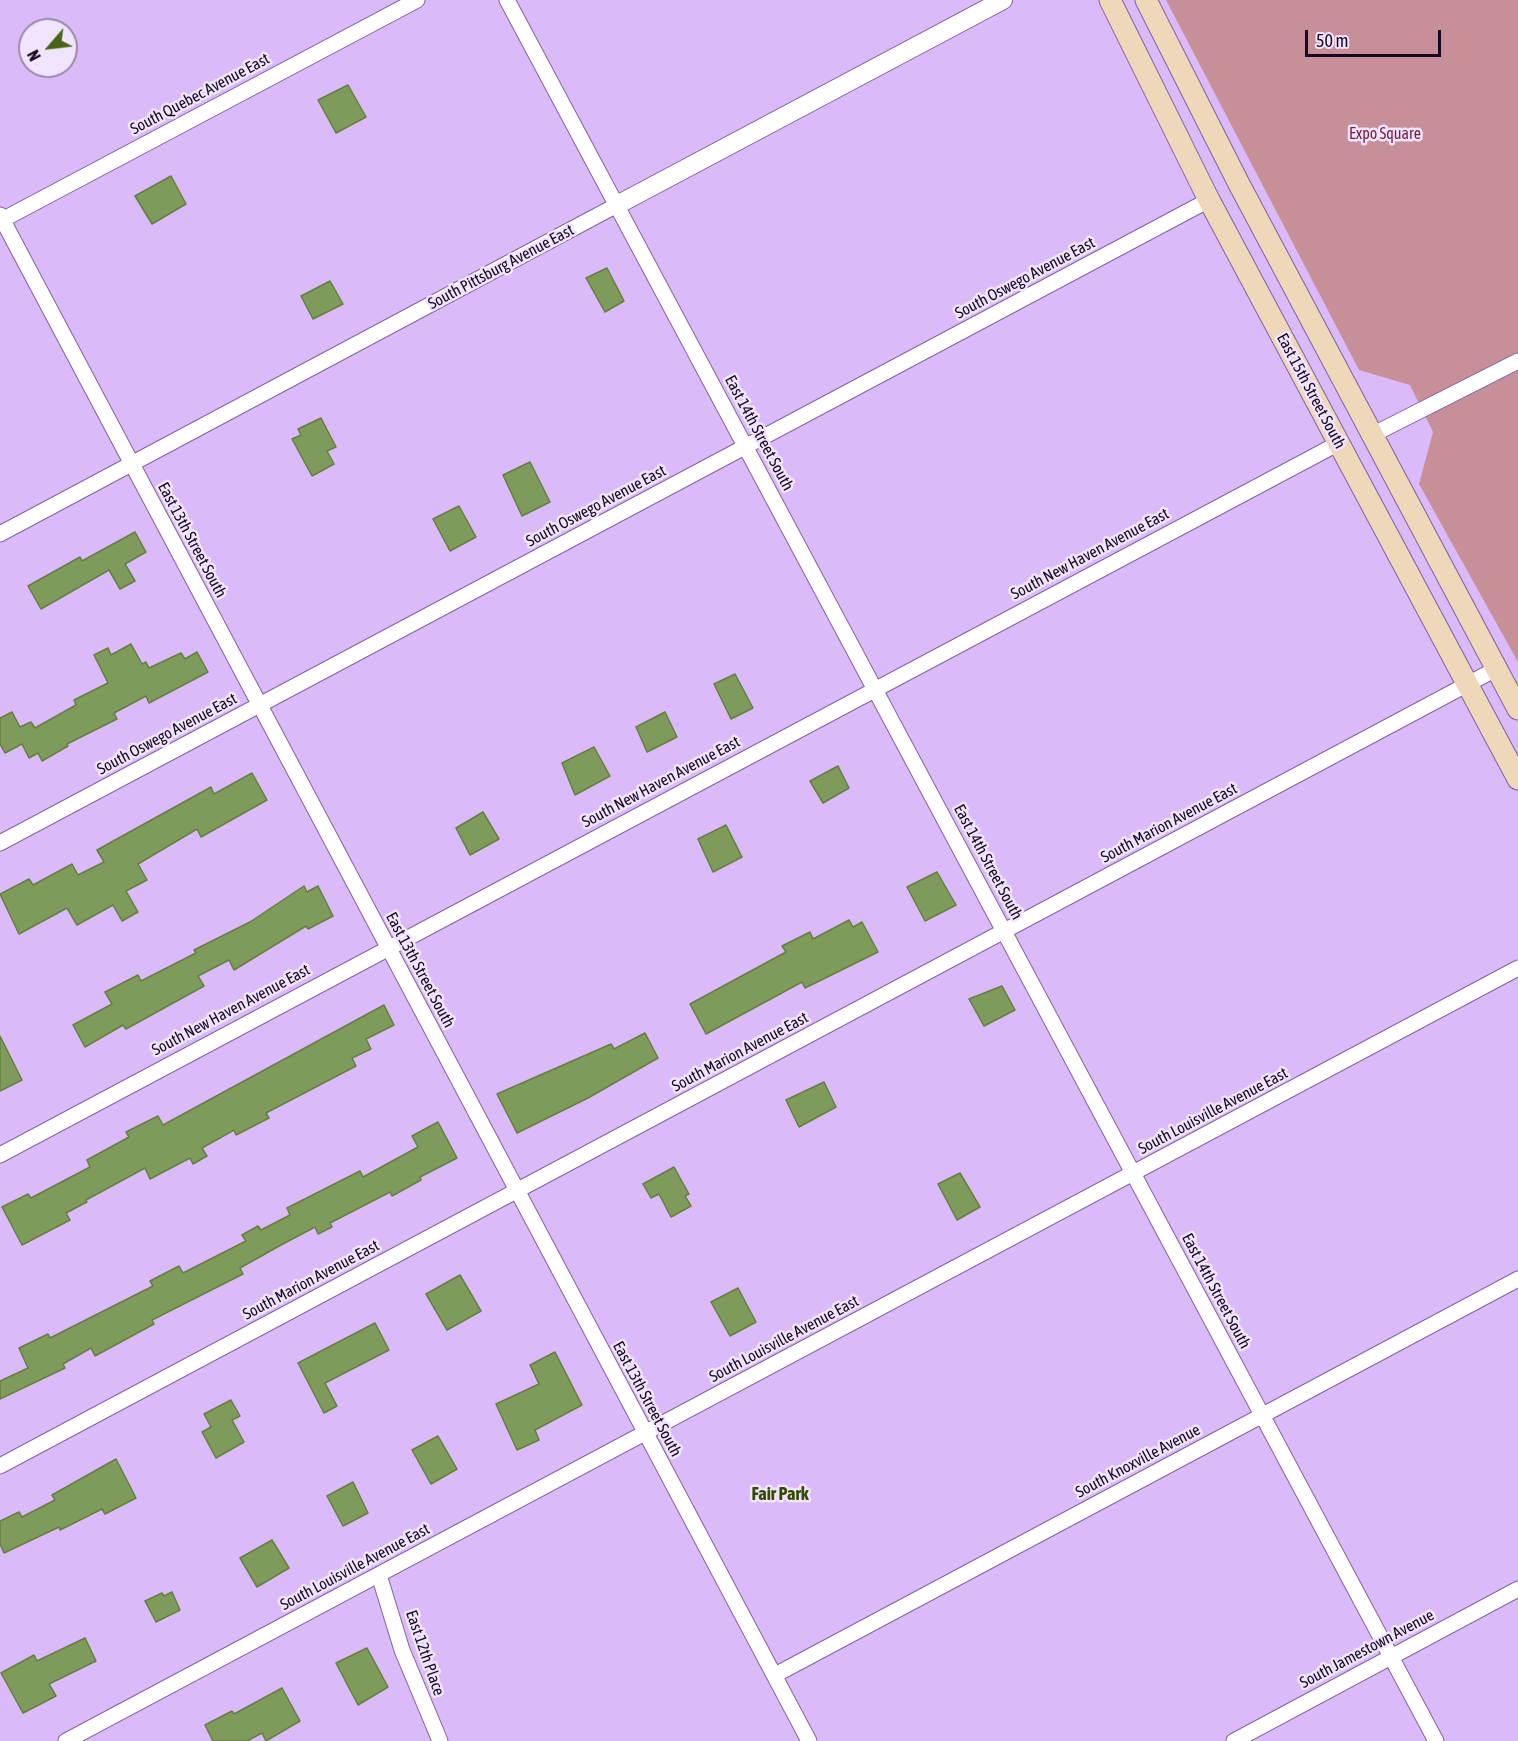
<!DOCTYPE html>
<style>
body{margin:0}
#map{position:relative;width:1518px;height:1741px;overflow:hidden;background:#dbbafa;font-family:"Asap Condensed",sans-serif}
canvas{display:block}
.north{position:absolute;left:18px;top:18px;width:60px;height:60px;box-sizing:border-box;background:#f1e4ff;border:2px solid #998ca5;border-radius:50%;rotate:242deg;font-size:16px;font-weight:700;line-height:24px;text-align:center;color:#16091f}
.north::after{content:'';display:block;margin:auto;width:21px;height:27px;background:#486517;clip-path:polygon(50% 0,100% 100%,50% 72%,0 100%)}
.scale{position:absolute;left:1305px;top:30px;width:136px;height:27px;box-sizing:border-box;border:3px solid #16091f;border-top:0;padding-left:8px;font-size:18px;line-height:21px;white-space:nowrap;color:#16091f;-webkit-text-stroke:4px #f1e4ff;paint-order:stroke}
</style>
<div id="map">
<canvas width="1518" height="1741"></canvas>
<div class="north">N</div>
<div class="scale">50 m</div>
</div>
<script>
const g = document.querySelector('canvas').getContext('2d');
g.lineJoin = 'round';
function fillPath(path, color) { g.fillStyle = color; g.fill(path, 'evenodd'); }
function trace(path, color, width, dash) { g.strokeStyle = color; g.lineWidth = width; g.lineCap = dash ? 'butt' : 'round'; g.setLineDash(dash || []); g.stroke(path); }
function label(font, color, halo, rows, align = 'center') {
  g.font = font + ' "Asap Condensed",sans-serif'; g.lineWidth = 5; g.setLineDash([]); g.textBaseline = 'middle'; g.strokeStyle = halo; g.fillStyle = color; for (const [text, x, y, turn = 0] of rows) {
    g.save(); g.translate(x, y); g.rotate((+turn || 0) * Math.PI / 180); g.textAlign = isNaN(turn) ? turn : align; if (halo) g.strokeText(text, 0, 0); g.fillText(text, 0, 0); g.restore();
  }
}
fillPath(new Path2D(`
 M1166 0H1518V662L1419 484 1433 432 1410 385 1359 370Z`), '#c79099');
const building = new Path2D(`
 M348 85 366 117 336 133 318 100Z
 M171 176 186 204 152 224 135 196Z
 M607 268 624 301 605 312 586 278Z
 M330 281 343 304 313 319 301 296Z
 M321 418 336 447 327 451 334 464 312 476 292 439 301 435 298 429Z
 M530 462 550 502 522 516 503 475Z
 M459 506 476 537 450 551 433 519Z
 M135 532 146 552 125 564 135 581 120 589 109 570 41 609 28 586 80 557 82 561Z
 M131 644 142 664 146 662 149 668 181 653 185 659 197 652 208 672 149 703 146 696 114 713 117 719 67 744 68 746 42 761 38 753 29 758 22 744 5 753 0 744V718L12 712 20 727 31 722 35 728 76 705 74 700 108 683 94 655 108 648 111 655Z
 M735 674 753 708 731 719 714 684Z
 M665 712 677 737 647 752 636 727Z
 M594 747 610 776 575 795 562 763Z
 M838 766 849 788 823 803 810 781Z
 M252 773 267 800 201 837 197 829 138 864 147 880 126 891 138 912 122 921 113 905 77 925 67 908 19 934 0 894 29 879 33 885 72 864 78 875 104 862 97 850 211 787 214 794Z
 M483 812 499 839 470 855 456 828Z
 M726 825 742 857 713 872 698 839Z
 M937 872 956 905 925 921 907 887Z
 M304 886 307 892 318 886 333 916 308 929 306 926 234 970 229 960 198 976 204 986 126 1029 123 1025 85 1047 73 1025 112 1004 105 992 138 975 141 981 196 953 194 950 250 922Z
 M849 920 853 927 862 922 878 952 805 988 802 982 706 1034 690 1004 786 952 782 946 810 932 813 939Z
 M1002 986 1015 1010 984 1026 969 999Z
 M384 1005 394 1025 366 1039 371 1049 352 1058 356 1066 266 1113 269 1118 236 1135 234 1130 202 1148 207 1156 193 1164 190 1158 150 1179 145 1168 86 1200 87 1202 66 1213 70 1220 22 1245 2 1207 28 1194 31 1198 90 1167 87 1160 129 1137 126 1132 158 1116 163 1125Z
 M645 1033 658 1058 588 1098 517 1133 497 1094 611 1044 614 1049Z
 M0 1036 22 1080 0 1091Z
 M824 1082 836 1107 799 1127 786 1100Z
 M438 1122 457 1158 420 1177 421 1180 392 1196 390 1192 330 1223 332 1227 318 1234 315 1227 281 1245 240 1268 243 1274 152 1320 154 1324 95 1356 91 1348 63 1364 65 1368 0 1399V1381L28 1368 19 1348 48 1334 50 1338 153 1286 150 1281 179 1266 183 1273 246 1241 242 1235 258 1226 261 1230 290 1215 287 1208 360 1171 363 1177 418 1147 412 1136Z
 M674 1167 689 1194 685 1196 691 1206 671 1217 659 1194 651 1198 643 1184Z
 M960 1173 980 1207 957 1220 938 1184Z
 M460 1275 481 1311 447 1330 426 1294Z
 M738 1288 756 1322 730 1336 711 1302Z
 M375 1323 389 1350 325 1383 337 1406 324 1413 298 1363Z
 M555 1352 582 1405 535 1430 539 1440 517 1450 496 1404 539 1384 530 1365Z
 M231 1400 240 1416 232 1420 244 1442 216 1458 202 1432 211 1427 204 1414Z
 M438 1436 457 1469 431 1484 412 1450Z
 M116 1459 136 1498 105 1514 102 1509 60 1530 59 1527 4 1553 0 1544V1521L19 1512 22 1517 55 1500 52 1495Z
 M353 1482 368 1513 343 1526 327 1496Z
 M272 1540 289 1568 257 1587 240 1558Z
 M172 1592 180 1610 156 1622 145 1601 162 1593 164 1596Z
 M85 1638 96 1661 49 1684 56 1696 23 1713 1 1673 34 1655 37 1661Z
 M367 1648 388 1687 358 1705 336 1663Z
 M282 1688 300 1721 266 1741 262 1733 247 1741H213L205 1725 232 1711 234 1714Z`);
fillPath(building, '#7f9b5b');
trace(building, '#647f3f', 1.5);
const minor = new Path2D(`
 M507 0 1436 1741
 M0 215 809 1741
 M0 221 417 0
 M1372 435 1518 361
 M0 534 617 205
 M0 843 1209 200
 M0 1155 1339 443
 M0 1466 1496 669
 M379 1575 402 1650 440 1741
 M775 1675 1518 1279
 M66 1741 1518 968
 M1234 1741 1518 1589`);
const tertiary = new Path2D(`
 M617 205 1003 0`);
const secondary = new Path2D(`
 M1110 0 1209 200 1518 779
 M1146 0 1239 184 1518 709`);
trace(minor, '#82639d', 17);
trace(tertiary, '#82639d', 20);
trace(secondary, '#82639d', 23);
trace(minor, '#fff', 15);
trace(tertiary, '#fff', 18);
trace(secondary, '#eed8b9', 21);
label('16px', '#16091f', '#f1e4ff', [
 ["South Quebec Avenue East",200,94,-28],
 ["South Pittsburg Avenue East",501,267,-28],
 ["South Oswego Avenue East",1025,278,-28],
 ["East 15th Street South",1311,391,62],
 ["East 14th Street South",759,433,62],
 ["South Oswego Avenue East",596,506,-28],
 ["East 13th Street South",192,540,62],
 ["South New Haven Avenue East",1090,554,-28],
 ["South Oswego Avenue East",167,734,-28],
 ["South New Haven Avenue East",661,782,-28],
 ["South Marion Avenue East",1169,823,-28],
 ["East 14th Street South",988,862,62],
 ["East 13th Street South",420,970,62],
 ["South New Haven Avenue East",231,1010,-28],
 ["South Marion Avenue East",740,1052,-28],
 ["South Louisville Avenue East",1213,1111,-28],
 ["South Marion Avenue East",311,1280,-28],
 ["East 14th Street South",1216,1291,62],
 ["South Louisville Avenue East",784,1339,-28],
 ["East 13th Street South",647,1399,62],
 ["South Knoxville Avenue",1138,1461,-28],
 ["South Louisville Avenue East",355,1567,-28],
 ["South Jamestown Avenue",1367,1649,-28],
 ["East 12th Place",425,1653,71]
]);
label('16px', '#761c37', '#f1e4ff', [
 ["Expo Square",1385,134]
]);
label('bold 18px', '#324b00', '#f1e4ff', [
 ["Fair Park",780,1494]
]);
</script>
